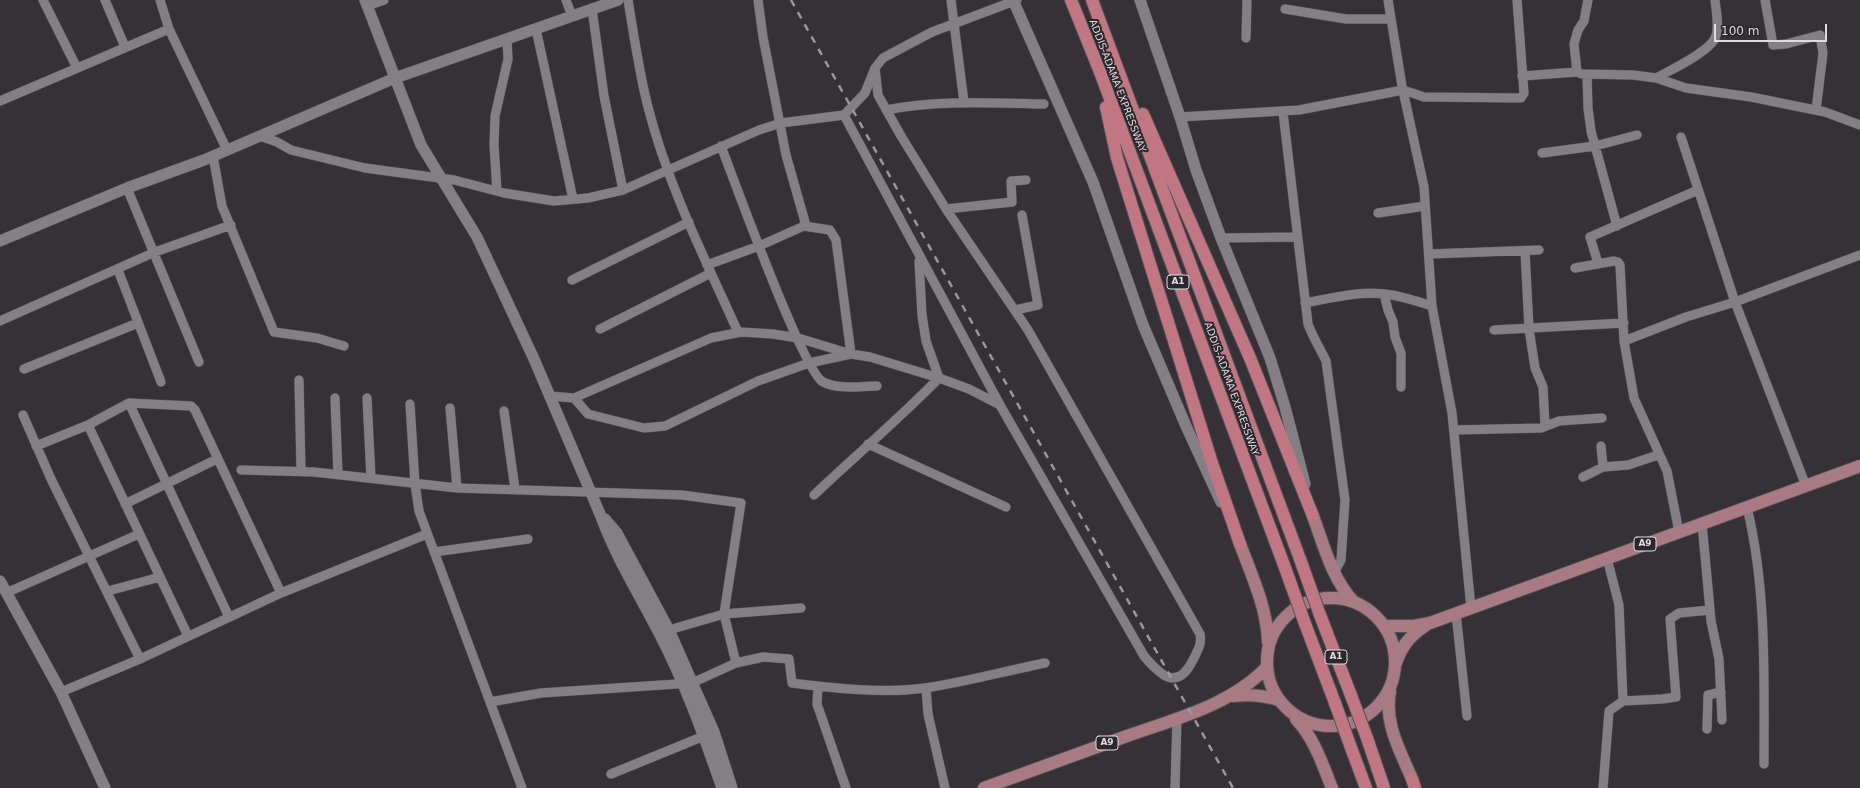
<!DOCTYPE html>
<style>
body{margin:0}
#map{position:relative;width:1860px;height:788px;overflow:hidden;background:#363136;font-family:"DejaVu Sans",sans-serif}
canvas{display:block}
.scale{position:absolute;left:1714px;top:24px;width:113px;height:18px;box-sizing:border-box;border:2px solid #dfdce0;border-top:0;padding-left:5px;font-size:12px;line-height:14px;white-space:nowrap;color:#dfdce0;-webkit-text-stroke:3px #2c272c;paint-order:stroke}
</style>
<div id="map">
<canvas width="1860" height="788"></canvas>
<div class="scale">100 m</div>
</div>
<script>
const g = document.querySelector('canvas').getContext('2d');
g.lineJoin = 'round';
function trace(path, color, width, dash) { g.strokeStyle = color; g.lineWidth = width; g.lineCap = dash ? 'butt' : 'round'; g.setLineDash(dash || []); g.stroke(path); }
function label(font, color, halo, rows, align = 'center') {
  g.font = font + ' "DejaVu Sans",sans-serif'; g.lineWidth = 4; g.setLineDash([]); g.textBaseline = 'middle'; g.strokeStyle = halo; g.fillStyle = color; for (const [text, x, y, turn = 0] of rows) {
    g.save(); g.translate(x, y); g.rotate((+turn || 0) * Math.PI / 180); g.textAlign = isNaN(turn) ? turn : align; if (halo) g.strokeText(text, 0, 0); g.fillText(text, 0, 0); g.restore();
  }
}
const minor = new Path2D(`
 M43 0 77 68
 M105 0 125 47
 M160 0 169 29 227 150
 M566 0 572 16
 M628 0C634 36 639 72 648 107 668 186 705 259 738 332
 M758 0 763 37 786 155 805 222 804 226
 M951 0 964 102
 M1388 0 1402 86 1424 187 1432 306 1452 413 1471 608
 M1765 0 1773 45 1786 44 1820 35 1823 53 1816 110
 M367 6 384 0
 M592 9 604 96 623 190
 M1285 9 1346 19H1391
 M536 29 573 199
 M1246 38 1247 0
 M1577 72 1574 44 1578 30 1584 21 1588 0
 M1587 74 1588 108 1591 131 1617 226
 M1522 76 1577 72 1582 74 1633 75 1656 78 1686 88 1751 97 1825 112 1860 125
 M1656 78C1671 70 1709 52 1715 38 1720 27 1716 11 1715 0
 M0 101 169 29
 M886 110C939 100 991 103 1044 104
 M1283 112 1308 324C1313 338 1320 348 1326 361L1345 500 1341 560 1334 573
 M844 115 1000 405 1144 656C1160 675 1177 692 1193 660 1198 650 1202 644 1200 634L1028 330 946 209 901 136 878 95 875 68
 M1180 117 1299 110 1403 90 1424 97 1521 98 1524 93 1517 0
 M260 136 277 142 291 150 365 168 454 180 504 193 554 201 588 198 623 190 759 130 781 123 844 115 865 93 875 68 883 58 932 32 1017 0
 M1681 137 1735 302 1806 486
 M721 146C734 180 803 371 823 382 838 390 862 386 877 386
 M1542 153 1595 146 1637 135
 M213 156 222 206 274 332 317 338 344 346
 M127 188 199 362
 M497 191 494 145 495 116 508 59 507 39
 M946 209 1012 202 1011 181 1026 180
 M1378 213 1425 206
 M1221 238 1297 237
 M1525 251 1529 329 1535 368 1543 387 1545 425
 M1429 254 1539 250
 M1598 263 1590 237 1698 190
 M1575 268 1614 261 1618 262 1620 265 1624 341 1634 398 1667 471 1679 532
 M118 270 161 382
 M572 280 689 222
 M1384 294 1388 310 1393 322 1395 337 1401 353V387
 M1305 303C1331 298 1358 291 1385 294 1401 296 1417 301 1432 306
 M1015 310 1038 305 1022 215
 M0 321 155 252 231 225
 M600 329 711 273
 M1494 330 1624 323
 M1624 341 1686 317 1735 302 1860 255
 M24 369 138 323
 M299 380 301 471
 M549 396 574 398 711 338 741 332 773 334 798 338 851 354 870 357 939 378 969 389 1000 405
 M335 398 338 474
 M367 398 371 478
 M574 398 588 414 644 428 665 426 758 381 809 363 851 354 836 240 830 230 804 226 759 246 707 265
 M129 403 229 617
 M410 404 415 484 419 511 522 788
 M450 408 457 488
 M504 411 515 489
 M23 415 51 479 140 659
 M88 425 188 636
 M1454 430 1541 428 1559 421 1602 418
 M868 444 1006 507
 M36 446 88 425 129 403 191 406 195 410 281 593
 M1601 446 1603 467
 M241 470 314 472 457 488 682 495 741 503 724 614 736 663
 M1583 477 1603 467 1628 465 1658 455
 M814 495C855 456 899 419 939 378L926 341 922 315 919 261
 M125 504 217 459
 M1747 507C1767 590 1764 678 1764 764
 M1702 523 1711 621 1719 659 1722 720
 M434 552 528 539
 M1607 558 1619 605 1623 701 1662 699 1676 697 1670 619 1679 613 1710 610
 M108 591 160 577
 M6 593 139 534
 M1456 613 1467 716
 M669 630 724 614 801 608
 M818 686 817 704 846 788
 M926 688 928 714 945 788
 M61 692 140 659 281 593 427 534
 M490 702 541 693 692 683 736 663 763 657 789 659 792 683C835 688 882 694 925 688 965 682 1005 671 1045 663
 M1707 729 1708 695 1721 692
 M611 774 709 734
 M1175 788 1177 718
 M1603 788 1609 711 1623 701`);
const tertiary = new Path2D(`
 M365 0 421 145 477 237 534 359 600 514C615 556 639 594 659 633 685 683 704 736 722 788
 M1013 0 1093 182 1143 325 1186 426 1221 502
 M1140 0 1180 117 1196 170 1221 238 1270 358 1285 407 1305 484
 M0 241 127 188 204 160 395 78 618 0
 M605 519 617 533 669 630 714 732 732 788
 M0 581 61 692 105 788`);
const primary = new Path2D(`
 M1313 516C1324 546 1332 579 1354 602
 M1240 544C1252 576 1267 608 1268 642
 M1267 662a64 64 0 1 1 128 0a64 64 0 1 1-128 0Z
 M1385 626H1414L1430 623 1860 466
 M1396 663C1402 645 1410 636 1426 625
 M1390 692C1384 724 1400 750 1412 779
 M1233 696C1250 694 1263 695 1279 700
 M1296 719C1314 738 1322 763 1332 788
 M984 788C1032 771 1079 753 1127 736 1175 719 1231 705 1267 667`);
const motorway = new Path2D(`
 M1071 0 1100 72 1284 565
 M1092 0 1300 559
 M1106 107 1117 158 1212 463 1240 544
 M1143 114 1250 358 1313 516
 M1320 615 1352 698
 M1304 621 1335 703
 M1367 738 1384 788
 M1350 745 1366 788
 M1412 779 1415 788`);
trace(minor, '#535054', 10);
trace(tertiary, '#535054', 12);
trace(primary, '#535054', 14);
trace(motorway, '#535054', 14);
trace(minor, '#847f85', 9);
trace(tertiary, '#847f85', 11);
trace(primary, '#a87a84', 12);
trace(motorway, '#c07783', 12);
trace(new Path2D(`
 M791 0 1233 788`), '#9b979c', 2.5, [7, 7]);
const motorwayBridge = new Path2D(`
 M1300 559 1320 615
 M1284 565 1304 621
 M1352 698 1367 738
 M1335 703 1350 745`);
trace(motorwayBridge, '#535054', 14, []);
trace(motorwayBridge, '#c07783', 12);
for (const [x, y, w] of [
 [1178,282,22],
 [1645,544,22],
 [1336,657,22],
 [1107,743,22]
]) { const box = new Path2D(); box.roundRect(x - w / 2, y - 7, w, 14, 3); g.fillStyle = '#2c272c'; g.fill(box); trace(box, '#dfdce0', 1); }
label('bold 9px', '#dfdce0', null, [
 ["A1",1178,282],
 ["A9",1645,544],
 ["A1",1336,657],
 ["A9",1107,743]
]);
label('10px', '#dfdce0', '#2c272c', [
 ["ADDIS-ADAMA EXPRESSWAY",1117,86,69],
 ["ADDIS-ADAMA EXPRESSWAY",1231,389,70]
]);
</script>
